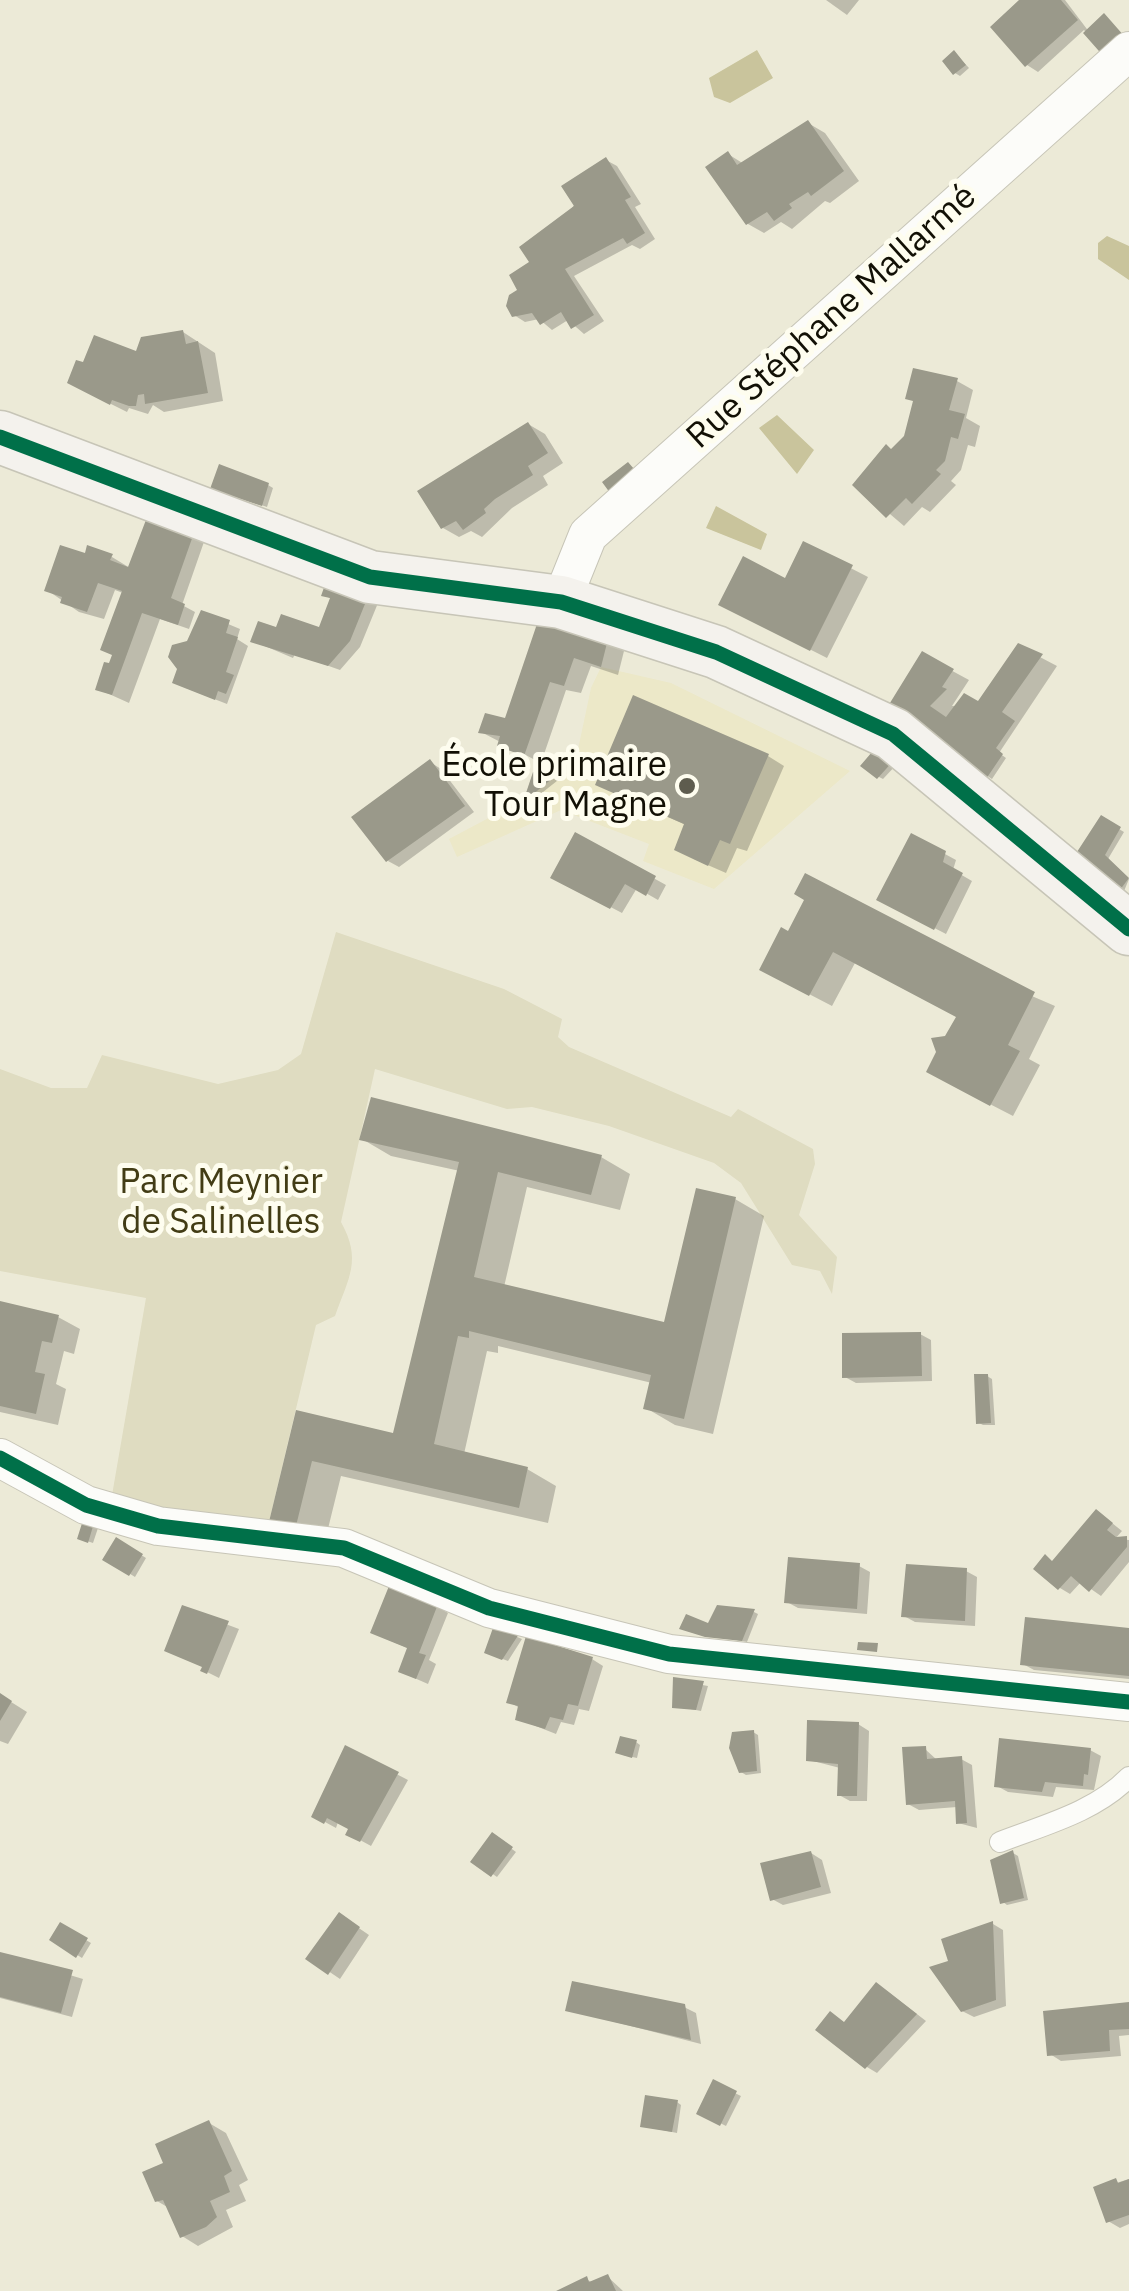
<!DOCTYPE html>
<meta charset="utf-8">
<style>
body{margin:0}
canvas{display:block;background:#ecead7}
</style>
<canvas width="1129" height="2291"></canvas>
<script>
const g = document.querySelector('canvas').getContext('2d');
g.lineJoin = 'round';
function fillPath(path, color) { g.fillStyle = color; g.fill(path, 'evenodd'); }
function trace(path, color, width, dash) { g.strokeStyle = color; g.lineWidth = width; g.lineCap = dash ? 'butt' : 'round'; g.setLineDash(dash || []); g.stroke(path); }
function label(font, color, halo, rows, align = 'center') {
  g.font = font + ' "IBM Plex Sans",sans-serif'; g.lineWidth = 10; g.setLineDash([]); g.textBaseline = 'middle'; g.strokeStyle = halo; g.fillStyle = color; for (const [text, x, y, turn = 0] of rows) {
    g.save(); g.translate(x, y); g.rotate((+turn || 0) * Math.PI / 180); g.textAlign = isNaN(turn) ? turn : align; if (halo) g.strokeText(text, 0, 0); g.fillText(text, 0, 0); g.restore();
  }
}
fillPath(new Path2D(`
 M601 667 671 683 850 771 714 889 643 861 649 844 561 810 457 857 449 839 532 795 577 754 591 688Z`), '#ece8c8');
fillPath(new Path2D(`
 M336 932 504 989 562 1019 558 1037 569 1047 731 1117 738 1109 813 1149 815 1164 799 1215 837 1257 832 1294 820 1271 792 1265 741 1183 714 1163 609 1126 532 1107 507 1109 375 1069 341 1222C362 1260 349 1277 335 1316L316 1325 267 1530 111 1501 146 1298 0 1271V1069L51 1088H87L102 1055 218 1084 278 1070 301 1054Z`), '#dfdcc1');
fillPath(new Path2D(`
 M757 50 773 78 730 103 714 97 709 78Z
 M1107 236 1129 246V280L1098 259V243Z
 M777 415 814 450 797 474 759 428Z
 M716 506 767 534 761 550 706 528Z`), '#c9c49c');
fillPath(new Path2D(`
 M826 0H859L847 15Z
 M1023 0H1065L1108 57 1084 30 1038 72 1027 65Z
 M955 53 969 68 960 76 955 73Z
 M808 123 825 133 859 181 830 203 825 201 792 229 781 222 764 233 748 224 728 154 744 164Z
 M606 160 617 166 641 204 635 207 655 239 640 249 632 245 574 276 604 321 584 334 568 320 552 330 539 319 525 322 514 315 533 263Z
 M183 332 215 353 223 401 164 412 153 405 148 414 129 408 127 412 87 392 137 354Z
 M957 381 973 390 966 418 980 426 975 447 968 445 961 470 951 481 956 485 930 512 922 507 904 526 856 485 907 437 916 402Z
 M528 424 545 434 563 463 543 476 548 485 512 508 482 537 471 531 459 537 443 528Z
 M268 485 273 488 267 507 218 490Z
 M151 516 205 539 182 605 195 612 189 629 160 619 129 703 98 689 111 666 123 593 115 590 104 619 79 612 47 590 86 556 112 557 130 568Z
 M804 544 868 577 827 658 738 613 786 581Z
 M324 595 378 603 360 647 340 670 295 654 293 658 253 641 278 630H321L332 599Z
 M202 613 240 629 237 639 248 646 227 704 186 688 189 644Z
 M539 624 608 641 624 651 618 675 591 666 581 693 566 690 541 763 481 732 506 721Z
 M1019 646 1057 666 999 753 1006 758 992 779 888 711 923 655 969 680 952 706 979 705Z
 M879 749 898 763 883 779 879 777Z
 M768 756 784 766 747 851 737 848 726 873 694 859 686 825 615 794Z
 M430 762 441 769 474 812 399 867 388 861Z
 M546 768 567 773 538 796 529 792Z
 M1102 819 1124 832 1108 859 1129 879 1122 896 1079 855Z
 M576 835 666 885 658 900 637 888 622 913 553 877Z
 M912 836 956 860 953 870 972 881 946 934 890 905Z
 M807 899 1055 1006 1029 1059 1040 1065 1013 1116 951 1084 947 1039 959 1017 855 963 832 1006 784 981 789 934Z
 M362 1139 601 1157 630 1174 620 1210 527 1187 504 1287 666 1325 735 1199 764 1216 713 1434 675 1425 646 1408 652 1383 498 1346V1353L487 1351 464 1454 527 1469 556 1486 548 1523 341 1476 323 1549 270 1528 298 1413 395 1436 460 1171 391 1156Z
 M0 1304 58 1317 80 1329 74 1354 64 1351 56 1384 66 1389 58 1425 0 1412Z
 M920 1334 931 1340 932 1381 856 1383 845 1377Z
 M987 1376 992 1379 995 1425H983L979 1423Z
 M1107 1519 1122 1531 1115 1539 1129 1540V1562L1101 1596 1081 1582 1070 1594 1060 1588 1054 1563Z
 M85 1521 98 1528 93 1543 84 1540Z
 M117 1540 146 1558 135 1577 106 1559Z
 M859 1566 870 1572 867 1614 798 1608 787 1602Z
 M966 1571 977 1577 975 1626 915 1622 904 1616Z
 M437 1606 448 1613 429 1660 436 1664 428 1684 412 1677 410 1649 384 1638Z
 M183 1608 239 1629 219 1678 203 1670Z
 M754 1612 758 1614 747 1642 686 1630Z
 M496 1628 522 1639 508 1661 492 1655Z
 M1129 1630V1679L1034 1670 1023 1664Z
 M592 1659 603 1666 589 1711 579 1709 574 1725 561 1722 556 1734 518 1719 520 1708 509 1702Z
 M675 1680 708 1686 701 1711 675 1706Z
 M0 1695 27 1712 8 1744 0 1741Z
 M858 1724 869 1731 867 1801H850L839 1795 840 1768 809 1760Z
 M753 1732 758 1735 761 1773 746 1775 741 1772Z
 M636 1742 640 1745 637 1758 623 1755Z
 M346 1748 408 1780 371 1846 349 1834 351 1828 338 1822 336 1828 314 1816Z
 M925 1749 937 1760 961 1759 972 1765 977 1828 958 1823 957 1807 919 1810 908 1804Z
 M1090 1750 1101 1756 1094 1790 1056 1787 1053 1797 1008 1792 997 1786Z
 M497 1838 516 1852 497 1877 474 1861Z
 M811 1853 822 1860 831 1893 783 1905 772 1899Z
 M1013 1853 1018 1856 1028 1900 1007 1905 1003 1902Z
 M350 1922 369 1935 340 1979 309 1958Z
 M993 1924 1003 1930 1006 2006 974 2017 962 2011 951 1962Z
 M61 1925 91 1943 82 1958 52 1939Z
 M0 1954 83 1979 72 2017 0 1998Z
 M887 1991 926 2021 877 2073 867 2067 845 2024Z
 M1129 2004V2035L1119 2036 1121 2056 1061 2061 1050 2054Z
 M684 2007 696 2013 701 2044 568 2010Z
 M714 2083 741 2096 726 2126 700 2113Z
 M677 2102 681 2105 677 2133 642 2126Z
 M209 2123 226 2133 248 2180 239 2185 246 2201 226 2210 233 2227 198 2246 182 2236 169 2208 157 2201 166 2164Z
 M1129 2179V2224L1120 2228 1108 2221 1097 2189Z
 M608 2277 623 2291H562L586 2279 593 2283Z`), '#0003');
fillPath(new Path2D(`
 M1019 0H1061L1078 20 1025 67 990 27Z
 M1104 13 1125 37 1106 59 1083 33Z
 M954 50 966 65 953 75 942 61Z
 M808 120 844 171 811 196 808 192 789 204 792 208 774 221 767 212 746 225 705 167 728 151 737 165Z
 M606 157 631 197 625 200 645 233 627 244 623 238 565 269 594 315 571 329 561 312 540 325 532 313 512 317 506 306 509 295 517 290 509 275 529 262 519 247 574 206 561 186Z
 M183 330 186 344 198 341 208 393 145 404 144 394 138 395 136 406H129L112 400 110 405 67 383 76 360 83 362 94 335 136 351 141 337Z
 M913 368 958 378 949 410 965 414 958 439 951 437 945 461 936 470 941 474 912 504 906 498 886 518 852 485 886 444 891 449 904 436 913 401 905 399Z
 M528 422 548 453 528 466 533 475 495 499 484 509 486 513 463 530 456 521 441 529 417 491Z
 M628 462 640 476 613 497 602 482Z
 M219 464 269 483 262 506 210 489Z
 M149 512 195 530 171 598 185 604 178 625 142 613 112 695 95 690 104 662 109 663 112 655 100 650 122 591 98 583 87 612 60 603 62 597 44 591 60 545 85 553 87 545 113 554 110 560 128 567Z
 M803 541 853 565 810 651 718 605 743 556 785 578Z
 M327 579 369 594 350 641 328 666 250 642 258 621 276 627 281 614 319 627 330 598 321 596Z
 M201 610 230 620 226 633 238 637 226 672 234 675 226 694 218 691 215 700 172 683 177 669 168 657 172 645 187 641Z
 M538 621 608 639 601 667 574 658 564 686 550 682 524 756 497 746 500 736 478 733 485 713 505 718Z
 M1018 643 1043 654 1002 712 1015 721 996 748 1003 754 986 779 885 711 922 651 954 669 942 687 947 689 930 706 946 717 964 693 978 701Z
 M633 695 769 754 730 844 720 840 708 866 674 850 684 824 595 785Z
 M878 745 895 759 877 779 860 766Z
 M430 759 465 806 386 862 351 817Z
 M545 765 564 769 532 795 526 793 533 772 541 774Z
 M1101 815 1121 827 1105 855 1129 878 1116 895 1075 855Z
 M575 832 656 876 646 896 625 884 610 909 550 878Z
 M911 833 946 851 943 862 963 873 934 930 876 900Z
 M805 873 1035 992 1008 1045 1020 1051 990 1106 926 1072 936 1052 931 1038 945 1036 956 1017 833 952 809 996 759 970 781 927 788 931 804 900 794 894Z
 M371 1097 602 1155 591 1195 498 1172 474 1277 664 1322 696 1188 736 1197 684 1419 643 1409 651 1375 469 1331V1338L458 1336 434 1444 528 1467 519 1508 312 1461 294 1534 267 1530 296 1410 393 1433 459 1162 359 1140Z
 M0 1301 59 1315 52 1343 42 1341 35 1372 45 1374 36 1414 0 1406Z
 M921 1332 922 1376 842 1378V1333Z
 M974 1374H988L991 1423 976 1424Z
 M1096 1509 1113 1523 1107 1530 1116 1537 1127 1536V1547L1089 1592 1071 1576 1058 1590 1033 1569 1045 1554 1052 1561Z
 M84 1517 94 1523 88 1543 77 1539Z
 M116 1537 143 1554 129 1576 102 1560Z
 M788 1557 860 1563 857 1609 784 1603Z
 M906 1564 967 1568 965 1621 901 1617Z
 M389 1586 438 1604 419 1653 426 1655 416 1679 398 1672 407 1648 370 1633Z
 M182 1605 229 1621 207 1674 200 1671 202 1667 164 1651Z
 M717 1605 755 1609 742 1641 705 1637 679 1629 686 1614 708 1623Z
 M1025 1617 1129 1628V1676L1020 1665Z
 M494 1625 519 1634 502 1660 484 1653Z
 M526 1636 593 1657 578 1706 568 1704 563 1720 550 1717 545 1729 515 1720 518 1706 506 1703Z
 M858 1642 878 1643 877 1652 857 1650Z
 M673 1677 704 1681 696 1710 672 1708Z
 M0 1693 12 1701 0 1721Z
 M807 1720 859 1722 857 1796H837L838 1764 806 1761Z
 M754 1730 757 1771 739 1773 729 1748 732 1732Z
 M620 1736 637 1740 632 1758 615 1753Z
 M999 1738 1091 1748 1088 1775 1084 1774 1083 1786 1045 1782 1042 1792 994 1787Z
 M345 1745 399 1772 360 1842 345 1835 348 1829 327 1818 324 1824 311 1817Z
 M926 1746 927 1759 962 1756 967 1823 956 1824 955 1801 906 1805 902 1747Z
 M492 1832 513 1847 491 1877 470 1862Z
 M1013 1850 1024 1898 1000 1904 990 1860Z
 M811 1851 821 1887 770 1901 760 1863Z
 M339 1912 360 1927 328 1975 305 1959Z
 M993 1921 996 2000 961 2012 929 1967 948 1961 941 1939Z
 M60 1922 88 1938 76 1958 49 1940Z
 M0 1952 73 1970 61 2013 0 1997Z
 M572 1981 685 2004 691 2040 565 2011Z
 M876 1982 917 2014 865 2069 815 2030 830 2011 844 2022Z
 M1129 2002V2029L1109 2030 1110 2051 1047 2056 1043 2011Z
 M713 2079 737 2091 720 2126 696 2114Z
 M645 2095 678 2100 672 2132 640 2127Z
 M209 2120 232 2171 224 2176 230 2192 210 2201 217 2217 206 2227 180 2238 163 2200 155 2202 142 2172 163 2163 155 2144Z
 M1116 2178 1118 2183 1129 2179V2215L1106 2223 1093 2187Z
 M608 2274 616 2291H556L587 2276 589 2282Z`), '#9a998a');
const lane = new Path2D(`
 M1000 1842C1044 1825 1095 1812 1129 1777`);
const street = new Path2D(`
 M561 602 588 535 1129 51
 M0 1458 86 1505 158 1526 344 1548 489 1608 669 1654 1129 1702`);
const secondary = new Path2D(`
 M0 437 370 577 561 602 716 652 893 734 1129 929`);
trace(lane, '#c7c5b7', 22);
trace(street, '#c7c5b7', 40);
trace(secondary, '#c7c5b7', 55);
trace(lane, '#fcfcf9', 20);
trace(street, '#fcfcf9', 38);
trace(secondary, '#f4f2ed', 52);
trace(new Path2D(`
 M0 437 370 577 561 602 716 652 893 734 1129 929
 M0 1458 86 1505 158 1526 344 1548 489 1608 669 1654 1129 1702`), '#007049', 15);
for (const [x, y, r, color] of [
 [687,786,10,"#5e5c4e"]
]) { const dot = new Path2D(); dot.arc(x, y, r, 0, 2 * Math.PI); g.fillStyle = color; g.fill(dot); trace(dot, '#fefdef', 4); }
label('35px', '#121005', '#fefdef', [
 ["Rue Stéphane Mallarmé",832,317,-42]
]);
label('35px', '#121005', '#fefdef', [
 ["École primaire",667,766],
 ["Tour Magne",667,806]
], 'right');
label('35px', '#423c15', '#fefdef', [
 ["Parc Meynier",221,1183],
 ["de Salinelles",221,1223]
]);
</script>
